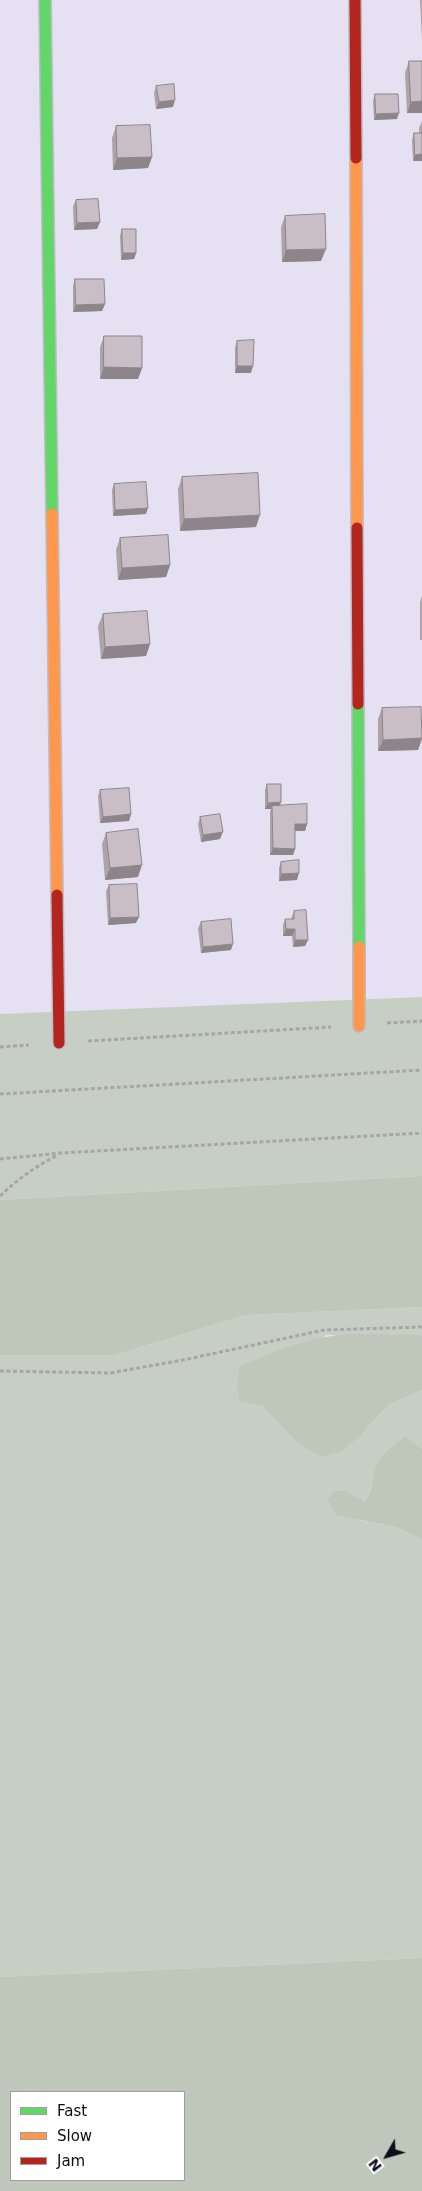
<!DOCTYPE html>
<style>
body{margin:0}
#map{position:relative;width:422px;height:2191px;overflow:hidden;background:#e5e1f2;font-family:"DejaVu Sans",sans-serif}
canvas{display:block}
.legend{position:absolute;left:10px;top:2091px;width:175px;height:90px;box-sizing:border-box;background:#fff;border:1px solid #9f9ea3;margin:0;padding:6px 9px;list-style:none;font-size:15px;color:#100d18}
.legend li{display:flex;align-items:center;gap:10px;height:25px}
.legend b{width:25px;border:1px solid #9f9ea3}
.north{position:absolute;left:362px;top:2131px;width:50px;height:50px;-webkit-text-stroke:4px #fff;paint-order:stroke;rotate:232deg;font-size:14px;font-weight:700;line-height:20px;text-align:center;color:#100d18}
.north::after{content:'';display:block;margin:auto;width:18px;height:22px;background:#100d18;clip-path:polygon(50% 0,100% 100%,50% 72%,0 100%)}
</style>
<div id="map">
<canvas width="422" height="2191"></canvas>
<ul class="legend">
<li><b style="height:6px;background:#63d668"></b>Fast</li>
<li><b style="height:6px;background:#ff974d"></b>Slow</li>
<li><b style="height:6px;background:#b3261e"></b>Jam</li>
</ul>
<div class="north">N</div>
</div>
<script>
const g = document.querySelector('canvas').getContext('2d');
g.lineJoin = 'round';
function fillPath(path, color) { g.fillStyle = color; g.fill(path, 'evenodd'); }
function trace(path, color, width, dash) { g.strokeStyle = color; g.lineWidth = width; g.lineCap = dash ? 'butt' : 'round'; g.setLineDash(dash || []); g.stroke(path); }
fillPath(new Path2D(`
 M422 997V1176L0 1200V1014Z
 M422 1307V1335H326L240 1402 263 1406 276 1418 362 1434 388 1405 422 1390V1449L405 1436C393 1445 377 1456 374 1472 370 1486 374 1489 363 1501L346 1491H334L359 1520 396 1527 422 1540V1958L0 1977V1355H115L246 1315Z`), '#c7cfc4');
fillPath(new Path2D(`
 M422 1176V1307L246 1315 115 1355H0V1200Z
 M351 1334 422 1335V1390L388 1405 362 1434 342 1451 321 1457 295 1440 263 1406 240 1402 237 1386 240 1366C276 1351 311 1336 351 1334Z
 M405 1436 422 1449V1540L396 1527 336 1515 328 1500 334 1491H346L364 1501C375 1487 370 1487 374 1472 377 1456 393 1445 405 1436Z
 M422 1958V2191H0V1977ZM11 2092H184V2180H11Z`), '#bec7ba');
const fast = new Path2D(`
 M45 0 52 514
 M358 704 359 947`);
const slow = new Path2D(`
 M356 158 357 528
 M52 514 57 895
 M359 947V1026`);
const jam = new Path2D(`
 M355 0 356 158
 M357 528 358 704
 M57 895 59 1043`);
trace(fast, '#bfbcc9', 14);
trace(slow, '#bfbcc9', 14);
trace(jam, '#bfbcc9', 14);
trace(new Path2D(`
 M387 1023 422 1021
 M88 1041 331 1027
 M0 1047 29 1045
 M0 1094 422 1070
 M0 1159 61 1153 422 1133
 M0 1196C18 1179 36 1166 58 1155
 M0 1371 110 1373 183 1360 324 1330 422 1327`), '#a9a5a8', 3, [4, 2.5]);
trace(fast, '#63d668', 11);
trace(slow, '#ff974d', 11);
trace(jam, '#b3261e', 11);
fillPath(new Path2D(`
 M420 0H422V40Z
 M409 61 422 113H407L405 73Z
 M156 86 173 107 156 109 154 93Z
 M375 94 397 119 374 120 373 101Z
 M422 121V161H413L412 140 414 133H419V128Z
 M116 126 152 157 148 168 113 170 112 138Z
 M76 200 100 222 97 229 74 230 73 206Z
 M285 216 321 261 282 262 281 227Z
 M122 229 136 253 134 259 121 260 120 236Z
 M75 279 105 304 102 311 73 312V286Z
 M104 336 142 368 138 379H100V347Z
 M237 341 251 373H235V347Z
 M182 477 256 527 180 531 178 489Z
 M114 484 146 514 113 516 112 490Z
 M120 538 170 565 166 577 118 580 116 550Z
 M422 596V640H420V602Z
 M103 614 150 644 146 656 101 659 98 626Z
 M382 708 422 739 418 750 378 751V719Z
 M267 784 280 805 307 824 305 831H295V849L293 855H270V812L271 809H265V790Z
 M100 790 131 814 129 821 100 823 98 796Z
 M200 817 220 839 201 842 198 824Z
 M106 833 138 877 105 880 102 844Z
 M281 862 297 880 279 881V868Z
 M109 885 136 923 108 925 106 891Z
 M294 911 308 940 305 946 293 947 292 936H283V925L285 919H291Z
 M201 922 231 950 201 953 198 928Z`), '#ada3a9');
fillPath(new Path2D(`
 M175 100 173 107 156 109 159 102Z
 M422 101V113H407L411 102Z
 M399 113 397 119 374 120 376 114Z
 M422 154V161H413L415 155Z
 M152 157 148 168 113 170 117 158Z
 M100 222 97 229 74 230 77 223Z
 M326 249 321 261 282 262 286 250Z
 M123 253H136L134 259 121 260Z
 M105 304 102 311 73 312 76 305Z
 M237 366H253L251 373H235Z
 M104 367 142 368 138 379H100Z
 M148 508 146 514 113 516 115 510Z
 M260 515 256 527 180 531 184 519Z
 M170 565 166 577 118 580 122 568Z
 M150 644 146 656 101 659 105 647Z
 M422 738 418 750 378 751 383 740Z
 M281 802 279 809 272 806 271 809H265L268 803Z
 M131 814 129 821 100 823 103 817Z
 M295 824H307L305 831H293Z
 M223 832 220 839 201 842 203 835Z
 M273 848 295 849 293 855H270Z
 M142 865 138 877 105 880 110 868Z
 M299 873 297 880 279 881 281 874Z
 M139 917 136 923 108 925 110 918Z
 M286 929H295L292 936H283Z
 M295 940H308L305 946 293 947Z
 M233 944 231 950 201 953 203 947Z`), '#8d858a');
const building = new Path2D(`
 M409 61H422V101L411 102Z
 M174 84 175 100 159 102 156 86Z
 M375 94H398L399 113 376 114Z
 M150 125 152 157 117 158 116 126Z
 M414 133H422V154L415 155Z
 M98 199 100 222 77 223 76 200Z
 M325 214 326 249 286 250 285 216Z
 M122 229H136V253H123Z
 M75 279H104L105 304 76 305Z
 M104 336H142V368L104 367Z
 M254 340 253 366H237V341Z
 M258 473 260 515 184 519 182 477Z
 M146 482 148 508 115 510 114 484Z
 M168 535 170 565 122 568 120 538Z
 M147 611 150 644 105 647 103 614Z
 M421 707 422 738 383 740 382 708Z
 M267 784H281V802L268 803Z
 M129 788 131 814 103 817 100 790Z
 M307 804V824H295V849L273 848 272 806Z
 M220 814 223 832 203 835 200 817Z
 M138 829 142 865 110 868 106 833Z
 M299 860V873L281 874V862Z
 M137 884 139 917 110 918 109 885Z
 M306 910 308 940H295V929H286L285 919H294V911Z
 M231 919 233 944 203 947 201 922Z`);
fillPath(building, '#c9bec5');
trace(building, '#8d858a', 1);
</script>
